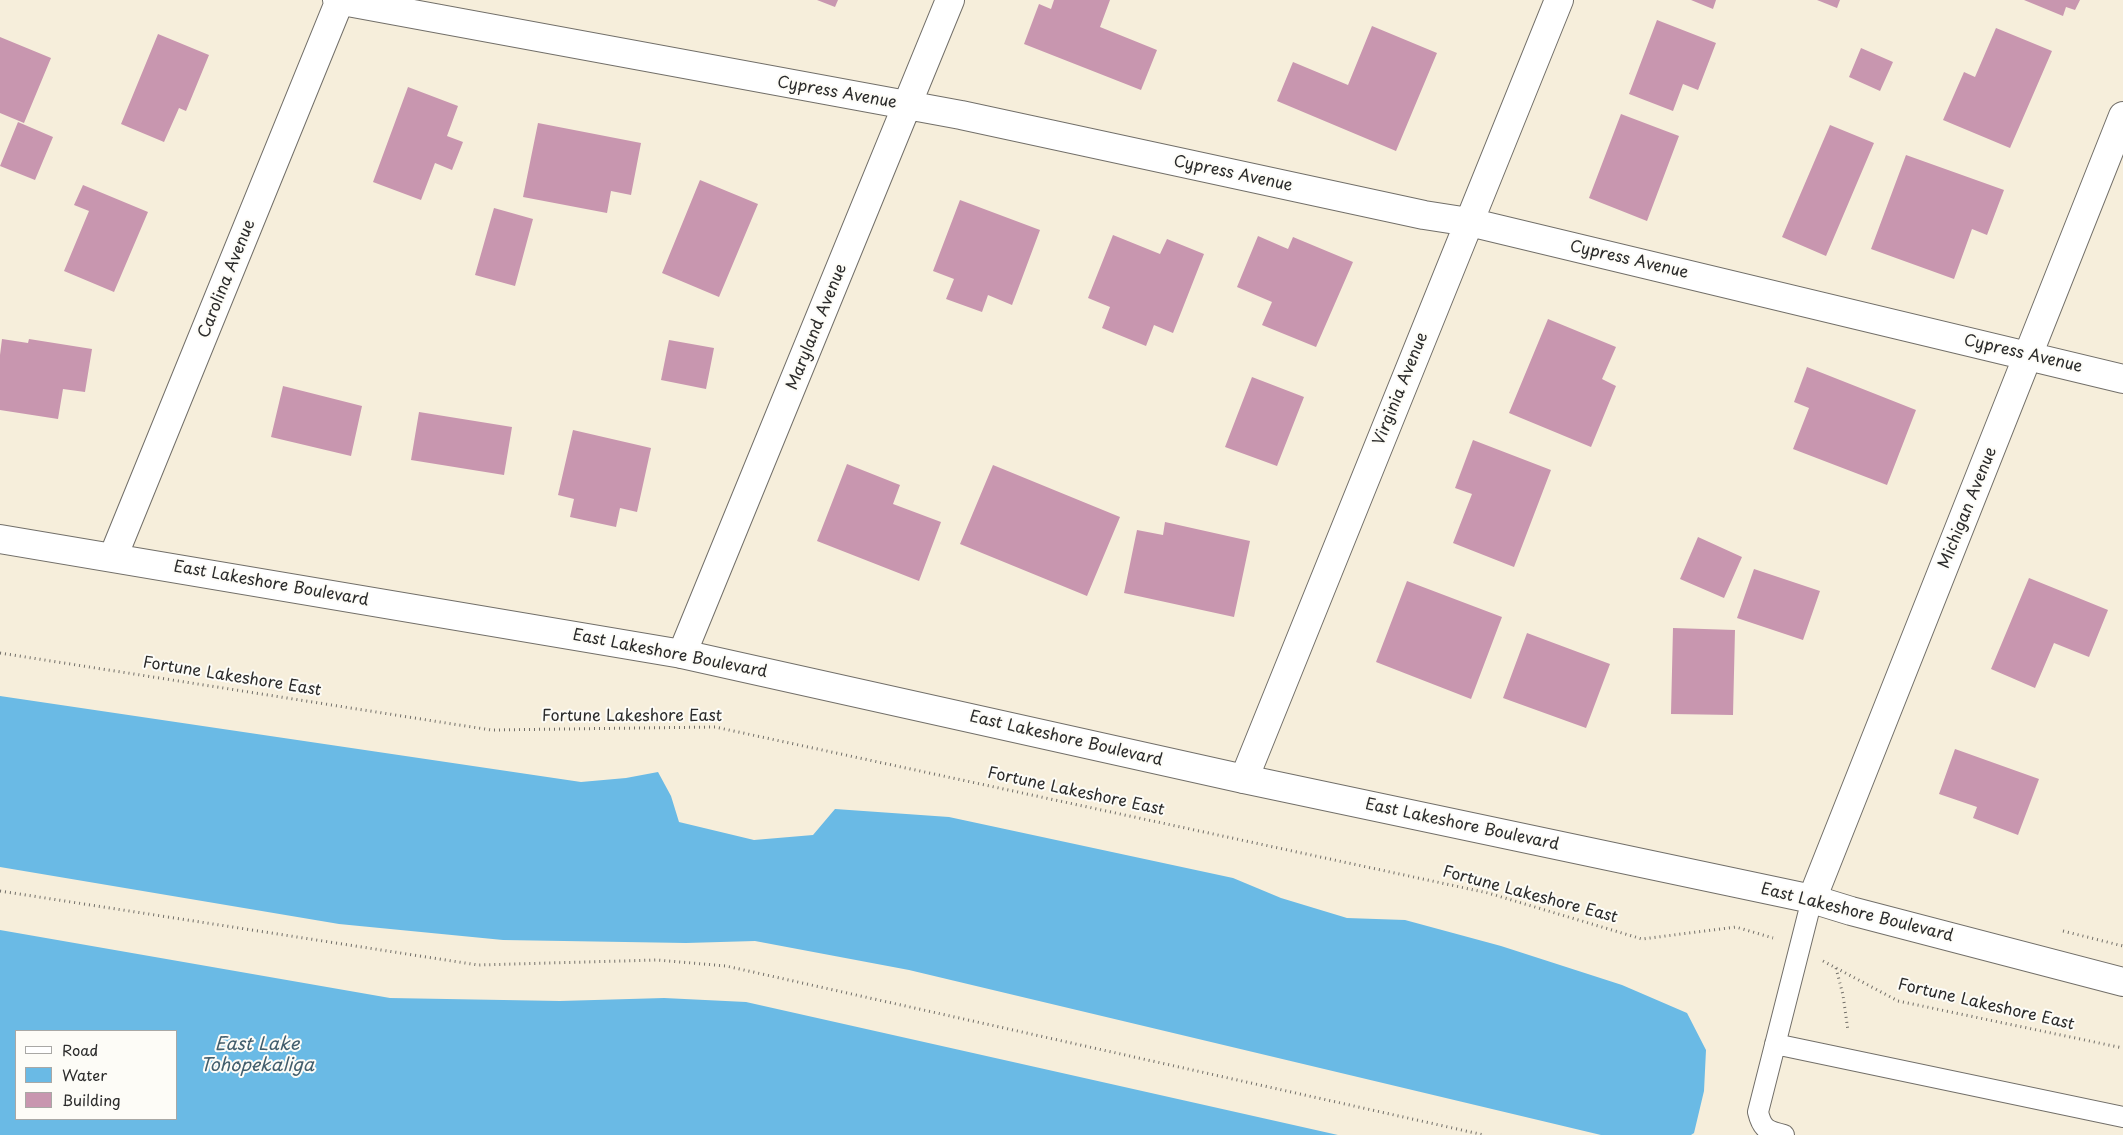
<!DOCTYPE html>
<style>
body{margin:0}
#map{position:relative;width:2123px;height:1135px;overflow:hidden;background:#f6eedb;font-family:"Playpen Sans",sans-serif}
canvas{display:block}
.legend{position:absolute;left:15px;top:1030px;width:162px;height:90px;box-sizing:border-box;background:#fdfcf7;border:1px solid #a9a8a5;margin:0;padding:6px 9px;list-style:none;font-size:15px;color:#2b2b2b}
.legend li{display:flex;align-items:center;gap:10px;height:25px}
.legend b{width:25px;border:1px solid #a9a8a5}
</style>
<div id="map">
<canvas width="2123" height="1135"></canvas>
<ul class="legend">
<li><b style="height:6px;background:#fff"></b>Road</li>
<li><b style="height:14px;background:#6abae5"></b>Water</li>
<li><b style="height:14px;background:#c896af"></b>Building</li>
</ul>
</div>
<script>
const g = document.querySelector('canvas').getContext('2d');
g.lineJoin = 'round';
function fillPath(path, color) { g.fillStyle = color; g.fill(path, 'evenodd'); }
function trace(path, color, width, dash) { g.strokeStyle = color; g.lineWidth = width; g.lineCap = dash ? 'butt' : 'round'; g.setLineDash(dash || []); g.stroke(path); }
function label(font, color, halo, rows, align = 'center') {
  g.font = font + ' "Playpen Sans",sans-serif'; g.lineWidth = 4; g.setLineDash([]); g.textBaseline = 'middle'; g.strokeStyle = halo; g.fillStyle = color; for (const [text, x, y, turn = 0] of rows) {
    g.save(); g.translate(x, y); g.rotate((+turn || 0) * Math.PI / 180); g.textAlign = isNaN(turn) ? turn : align; if (halo) g.strokeText(text, 0, 0); g.fillText(text, 0, 0); g.restore();
  }
}
fillPath(new Path2D(`
 M0 696 581 782 626 778 658 772 671 796 679 822 754 840 813 835 835 809 949 817 1233 878 1281 898 1347 918 1405 920 1501 946 1622 985 1687 1013 1706 1050 1704 1091 1694 1133 1691 1135H1601L909 970 755 941 686 943 503 940 339 924 0 867Z
 M0 930 390 998 560 1001 664 998 746 1002 1338 1135H0ZM176 1031V1119H16V1031Z`), '#6abae5');
fillPath(new Path2D(`
 M817 0H838L835 7Z
 M1054 0H1110L1100 27 1157 50 1141 90 1024 44 1039 4 1051 9Z
 M1691 0H1716L1713 9Z
 M1817 0H1840L1837 8Z
 M2024 0H2080L2075 10 2066 7 2063 16Z
 M1657 20 1716 43 1698 90 1683 84 1673 111 1629 94Z
 M1372 26 1437 53 1396 151 1277 101 1293 62 1348 85Z
 M1996 28 2052 51 2010 148 1943 120 1964 72 1975 77Z
 M158 34 209 55 186 111 179 108 164 142 121 124Z
 M0 37 51 58 24 123 0 113Z
 M1861 48 1893 62 1880 91 1849 77Z
 M408 87 458 106 447 136 463 142 452 170 435 163 421 200 373 182Z
 M1621 114 1679 136 1647 221 1589 198Z
 M18 122 53 137 35 180 0 166Z
 M538 123 641 143 631 195 611 191 607 213 523 197Z
 M1830 125 1874 143 1826 256 1782 237Z
 M1906 155 2004 190 1987 235 1972 229 1954 279 1871 249Z
 M700 180 758 204 719 297 662 273Z
 M83 185 148 212 114 292 64 271 89 211 74 205Z
 M960 200 1040 230 1012 305 988 295 982 312 946 299 954 279 933 271Z
 M494 208 533 219 515 286 475 275Z
 M1113 235 1160 254 1167 239 1204 254 1173 333 1154 325 1146 346 1102 328 1110 307 1088 298Z
 M1258 236 1288 249 1293 237 1353 262 1316 347 1262 325 1272 302 1237 287Z
 M1548 319 1616 347 1602 379 1616 386 1591 447 1509 413Z
 M2 339 28 343 29 339 92 349 85 392 63 389 58 419 0 410V355Z
 M669 340 714 348 706 389 661 380Z
 M1807 367 1916 410 1887 485 1793 449 1809 408 1794 402Z
 M1252 377 1304 397 1277 466 1225 447Z
 M283 386 362 406 351 456 271 437Z
 M419 412 512 427 504 475 411 460Z
 M573 430 651 448 637 512 620 508 616 527 570 517 574 499 558 495Z
 M1473 440 1551 470 1514 567 1453 543 1472 494 1455 488Z
 M847 464 900 485 893 504 941 522 919 581 817 541Z
 M993 465 1120 517 1087 596 960 544Z
 M1165 522 1250 541 1234 617 1124 593 1137 530 1163 535Z
 M1698 537 1742 557 1724 598 1680 579Z
 M1754 569 1820 591 1803 640 1737 618Z
 M2029 578 2108 610 2089 657 2054 643 2035 688 1991 669Z
 M1407 581 1502 617 1471 699 1376 662Z
 M1673 628 1735 630 1733 715 1671 714Z
 M1527 633 1610 664 1586 728 1503 698Z
 M1955 749 2039 779 2018 835 1973 818 1977 807 1939 794Z`), '#c896af');
const service = new Path2D(`
 M1775 1044 2123 1117
 M1784 1135C1767 1131 1762 1129 1758 1112L1812 899`);
const minor = new Path2D(`
 M337 0 961 115 1424 215 1469 222 2123 379
 M113 557 340 0
 M682 654 950 0
 M1244 779 1559 0
 M1812 899 2123 116`);
const tertiary = new Path2D(`
 M0 539 682 654 1244 779 1812 899 1851 911 2123 982`);
trace(service, '#726f69', 22);
trace(minor, '#726f69', 30);
trace(tertiary, '#726f69', 30);
trace(new Path2D(`
 M0 653 491 730 715 727 1488 893 1642 939 1736 927 1773 938
 M0 891 478 965 657 960 726 966 1484 1135
 M2063 931 2123 946
 M1823 961 1898 1001 2123 1048
 M1836 968 1843 995 1848 1031`), '#726f69', 3, [1, 4]);
trace(service, '#fff', 20);
trace(minor, '#fff', 28);
trace(tertiary, '#fff', 28);
label('16px', '#2b2b2b', '#fdfcf7', [
 ["Cypress Avenue",837,93,10],
 ["Cypress Avenue",1233,174,12],
 ["Cypress Avenue",1629,260,13],
 ["Carolina Avenue",227,279,-68],
 ["Maryland Avenue",817,327,-68],
 ["Cypress Avenue",2023,354,13],
 ["Virginia Avenue",1401,389,-68],
 ["Michigan Avenue",1968,508,-68],
 ["East Lakeshore Boulevard",271,584,10],
 ["East Lakeshore Boulevard",670,654,11],
 ["Fortune Lakeshore East",232,677,9],
 ["Fortune Lakeshore East",632,717],
 ["East Lakeshore Boulevard",1066,739,13],
 ["Fortune Lakeshore East",1076,792,12],
 ["East Lakeshore Boulevard",1462,825,12],
 ["Fortune Lakeshore East",1530,895,15],
 ["East Lakeshore Boulevard",1857,913,14],
 ["Fortune Lakeshore East",1986,1005,13]
]);
label('italic 18px', '#415d6c', '#fdfcf7', [
 ["East Lake",257,1045],
 ["Tohopekaliga",257,1066]
]);
</script>
